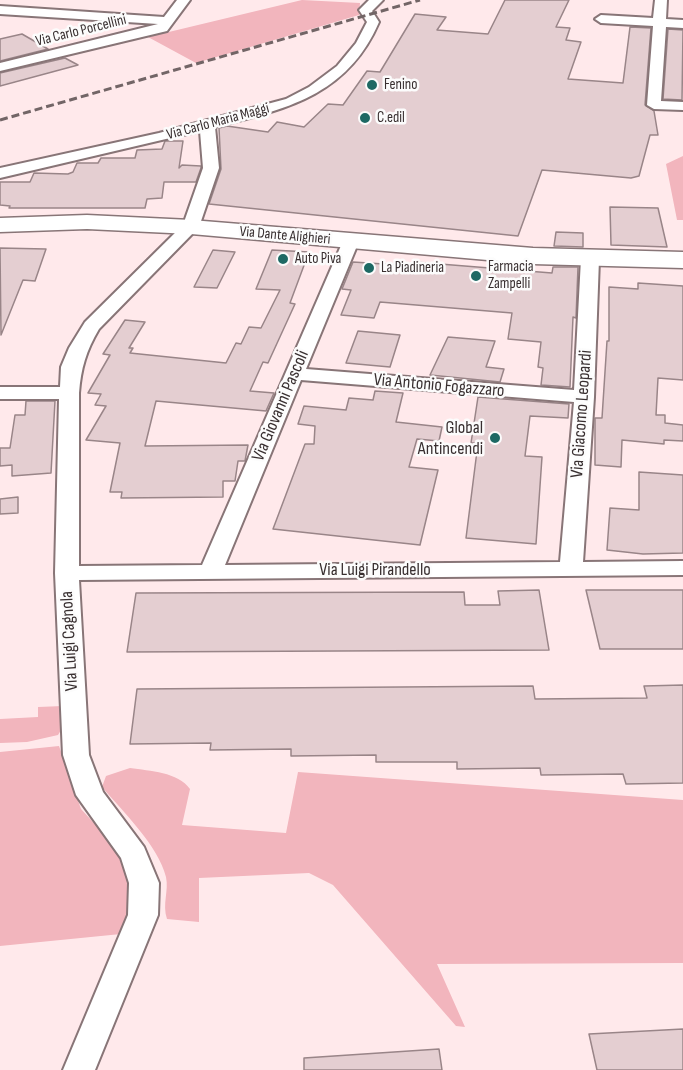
<!DOCTYPE html>
<style>
body{margin:0}
canvas{display:block;background:#ffe9eb}
</style>
<canvas width="683" height="1070"></canvas>
<script>
const g = document.querySelector('canvas').getContext('2d');
g.lineJoin = 'round';
function fillPath(path, color) { g.fillStyle = color; g.fill(path, 'evenodd'); }
function trace(path, color, width, dash) { g.strokeStyle = color; g.lineWidth = width; g.lineCap = dash ? 'butt' : 'round'; g.setLineDash(dash || []); g.stroke(path); }
function label(font, color, halo, rows, align = 'center') {
  g.font = font + ' "Sofia Sans Condensed",sans-serif'; g.lineWidth = 5; g.setLineDash([]); g.textBaseline = 'middle'; g.strokeStyle = halo; g.fillStyle = color; for (const [text, x, y, turn = 0] of rows) {
    g.save(); g.translate(x, y); g.rotate((+turn || 0) * Math.PI / 180); g.textAlign = isNaN(turn) ? turn : align; if (halo) g.strokeText(text, 0, 0); g.fillText(text, 0, 0); g.restore();
  }
}
fillPath(new Path2D(`
 M302 0 360 3 359 15 196 63 148 37Z
 M683 156V220H677L666 164Z
 M63 706V727L58 735 27 742 0 743V719L38 717V707Z
 M59 746 81 809 115 846 130 878 131 905 121 934 0 946V752Z
 M130 768C150 771 178 772 190 789L182 825 286 833 298 772 683 800V963L437 964 465 1027 456 1026 333 885 309 873 199 878V922L167 919C162 904 169 891 166 877 158 845 123 812 102 787L106 776Z`), '#f2b5bd');
const building = new Path2D(`
 M505 0H569L556 27 570 28 566 40 581 42 568 79 623 83 630 27 651 28 645 105 654 111 658 135H650L639 176 631 178 542 170 518 236 209 204 221 169 219 128 227 126 268 132 277 122 304 127 328 104 343 105 367 71 380 72 415 14 446 17 437 30 488 34Z
 M668 29 683 30 682 100 663 99Z
 M22 34 48 49 0 61V39Z
 M65 58 78 65 0 86V73Z
 M165 141H183L179 168 182 165 201 166V168L196 182H164L162 198 147 199 145 208H9L10 206 0 205V182H30L34 173 68 174 73 172 77 163H98L101 158H135L137 150 162 149Z
 M610 207 658 208 667 247 611 245Z
 M556 232 583 233V247L554 246Z
 M0 248 46 249 35 281 23 280 1 335Z
 M213 250 235 252 217 288 194 287Z
 M272 250 309 252 290 303 295 304 268 363 263 362 250 391 274 393 266 411 156 401 145 446 248 445 245 461H238L235 481H223V497L121 498 122 492H110L120 443 86 440 106 406 95 405 101 394 88 393 110 355 103 354 125 320 145 322 129 348H133L130 353 226 363 236 343 241 344 249 327 261 328 280 290 256 289Z
 M353 262 414 266 415 262 552 273 553 267H578L576 318 573 317 570 387 541 385 543 368 538 367 541 342 508 339 512 313 380 302 374 318 341 315 351 290 342 289Z
 M638 283 683 286V380L658 378 656 415H665V423L683 425V441L664 440V444L622 440 621 467 595 465V418H602L607 341H609V287L638 289Z
 M358 331 400 335 390 367 346 363Z
 M448 337 495 341 486 367 504 369 500 382 430 375Z
 M375 391 403 393 396 422 442 427 439 441 417 439 409 467 438 470 420 545 273 529 305 444H314L315 426 298 424 304 406 346 410 349 398 373 400Z
 M478 397 569 404 568 418 530 416 525 456 542 457 536 544 466 538 478 443H471Z
 M26 401H55L51 473 12 476V465L0 466V448H10L15 415H25Z
 M639 472 683 475V553L643 554 607 550 610 508 639 510Z
 M18 497V513L0 514V499Z
 M539 590 549 650 127 652 136 593 464 592 465 605H500L498 591Z
 M586 590H683V649H600Z
 M683 685V783L626 784 623 774 541 775 540 768 457 769V762H376V755L291 756V749L210 750 211 743 130 744 137 689 533 686 535 699 647 698 644 686Z
 M683 1029V1070H597L589 1034Z
 M439 1049 442 1070H304V1058Z`);
fillPath(building, '#e4ced1');
trace(building, '#998588', 1.5);
const minor = new Path2D(`
 M177 0H190L167 31 0 71V63L158 24 0 14V6L164 17Z
 M369 0H383L372 11 379 22C347 96 286 109 215 127L219 168 199 227 99 329C86 351 81 368 79 393V566L202 565 343 241 345 237H357L359 241 306 369 574 390 581 259 584 255H596L599 259 594 397 583 562 683 561V575L79 580 89 755 103 792 144 847 159 883 158 915 95 1070H63L128 915 129 883 121 858 76 795 63 755 55 573 59 399H0V387H60L61 367 69 348 85 322 183 225 203 168 200 131 0 178V168L159 133 286 99 309 87 337 66 356 43 367 22 359 10ZM301 380 574 402 560 562 225 565Z
 M655 0H667L666 19 683 20V28L666 27 661 101 683 102V110L654 109 647 105 653 26 601 23 595 19 601 15 653 18Z`);
const primary = new Path2D(`
 M87 215 191 220 533 248 683 252V268L533 264 191 234 87 229 0 232V218Z`);
trace(minor, '#887577', 4);
trace(primary, '#887577', 3);
fillPath(minor, '#fff');
fillPath(primary, '#fff');
trace(new Path2D(`
 M0 120 420 0`), '#726566', 3, [8, 4]);
for (const [x, y, r, color] of [
 [372,85,6,"#1e6964"],
 [365,118,6,"#1e6964"],
 [283,259,6,"#1e6964"],
 [369,268,6,"#1e6964"],
 [476,276,6,"#1e6964"],
 [495,438,6,"#1e6964"]
]) { const dot = new Path2D(); dot.arc(x, y, r, 0, 2 * Math.PI); g.fillStyle = color; g.fill(dot); trace(dot, '#fcfcfc', 2); }
label('15px', '#382f30', '#fcfcfc', [
 ["Via Carlo Porcellini",81,31,-14],
 ["Via Carlo Maria Maggi",218,122,-15],
 ["Via Dante Alighieri",285,236,5]
]);
label('15px', '#382f30', '#fcfcfc', [
 ["Fenino",384,85],
 ["C.edil",377,118],
 ["Auto Piva",295,259],
 ["Farmacia",488,267],
 ["Zampelli",488,284],
 ["La Piadineria",381,268]
], 'left');
label('18px', '#382f30', '#fcfcfc', [
 ["Via Antonio Fogazzaro",439,386,5],
 ["Via Giovanni Pascoli",281,406,-67],
 ["Via Giacomo Leopardi",582,414,-86],
 ["Via Luigi Pirandello",375,570],
 ["Via Luigi Cagnola",70,641,-93]
]);
label('18px', '#382f30', '#fcfcfc', [
 ["Global",483,428],
 ["Antincendi",483,449]
], 'right');
</script>
